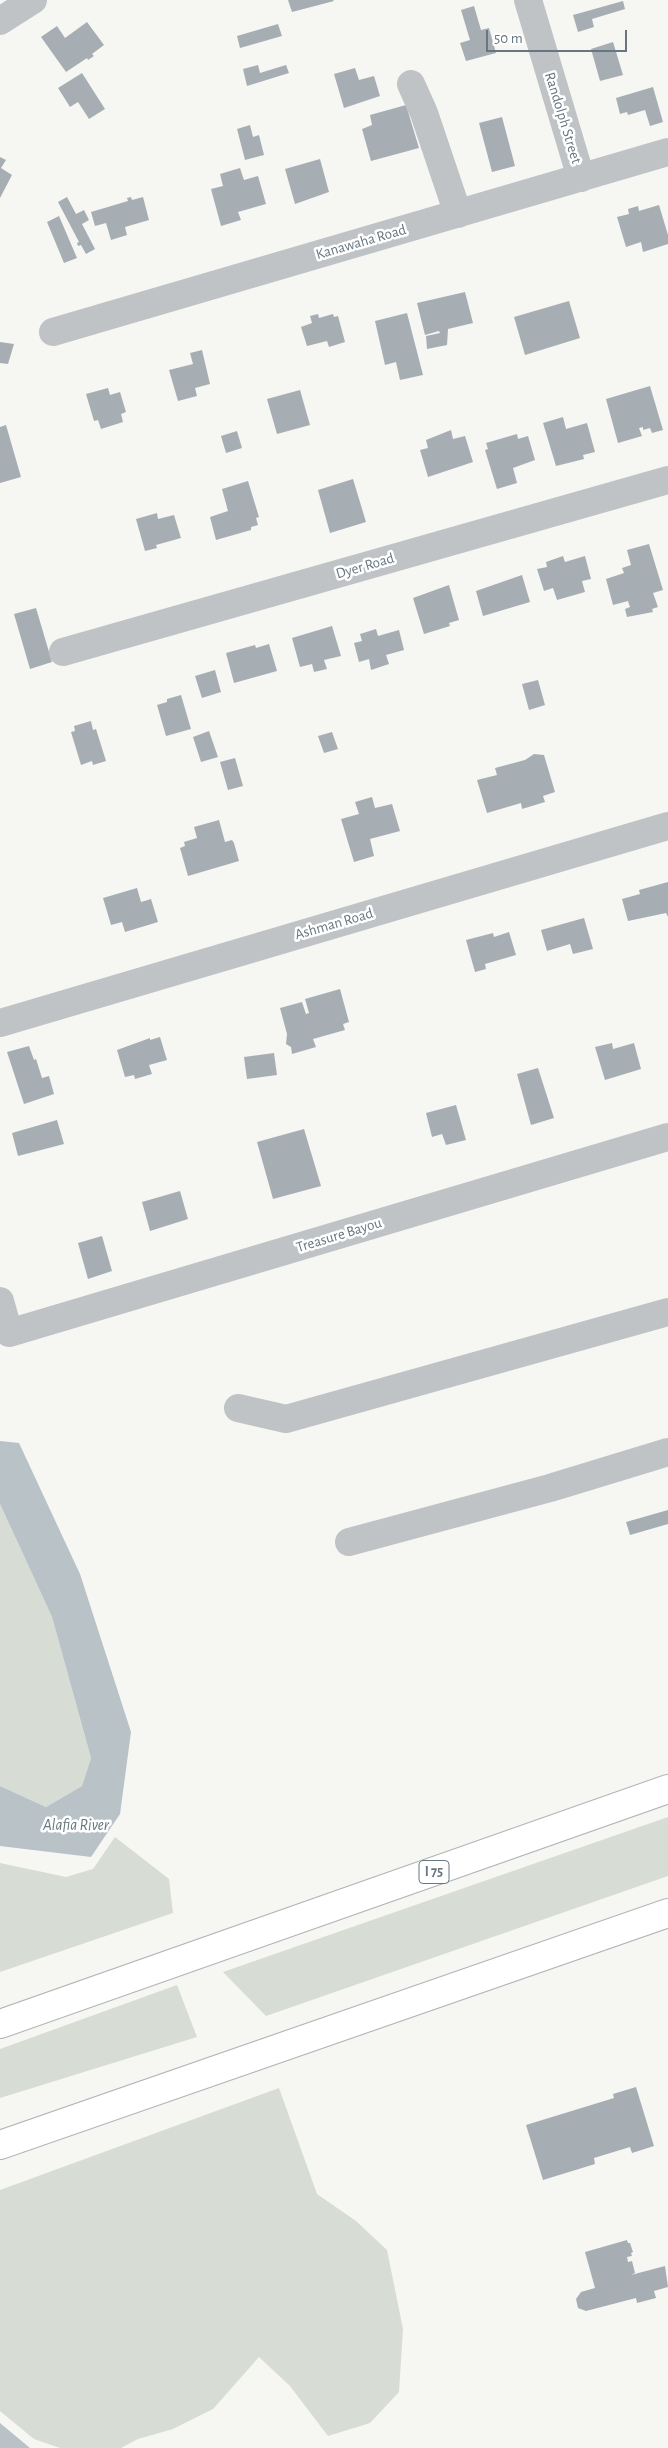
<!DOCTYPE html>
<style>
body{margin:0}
#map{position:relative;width:668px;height:2448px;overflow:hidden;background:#f6f6f3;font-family:"Alegreya Sans",sans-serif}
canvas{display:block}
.scale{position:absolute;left:486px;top:30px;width:141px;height:22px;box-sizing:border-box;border:2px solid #677681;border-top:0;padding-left:6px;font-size:15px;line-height:18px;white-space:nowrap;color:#677681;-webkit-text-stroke:4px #fff;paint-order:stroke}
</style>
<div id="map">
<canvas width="668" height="2448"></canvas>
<div class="scale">50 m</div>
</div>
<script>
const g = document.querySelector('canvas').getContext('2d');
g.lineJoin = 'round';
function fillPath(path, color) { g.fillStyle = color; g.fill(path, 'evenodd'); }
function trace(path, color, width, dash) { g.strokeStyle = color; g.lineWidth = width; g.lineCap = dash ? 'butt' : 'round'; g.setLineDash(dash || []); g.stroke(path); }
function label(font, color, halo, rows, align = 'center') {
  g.font = font + ' "Alegreya Sans",sans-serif'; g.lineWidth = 5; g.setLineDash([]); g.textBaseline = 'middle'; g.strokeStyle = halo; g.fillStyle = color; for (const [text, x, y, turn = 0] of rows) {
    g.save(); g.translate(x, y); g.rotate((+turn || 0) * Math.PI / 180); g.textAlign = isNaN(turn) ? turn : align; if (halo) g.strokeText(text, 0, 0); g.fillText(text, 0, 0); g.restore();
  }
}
fillPath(new Path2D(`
 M0 1504 52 1617 91 1758 82 1786 46 1807 0 1786Z
 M668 1817V1876L266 2016 223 1972Z
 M115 1837 169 1879 173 1913 0 1972V1863L66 1877 93 1869Z
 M177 1985 197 2037 0 2098V2049Z
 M279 2088 317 2194 356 2221 387 2250 403 2329 399 2392 370 2423 328 2436 290 2386 259 2357 213 2409 173 2429 138 2439 121 2448H60L34 2439 0 2411V2190Z`), '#d7dcd4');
fillPath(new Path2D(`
 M0 1441 19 1443 80 1574 131 1732 120 1814 91 1857 0 1846V1786L46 1807 82 1786 91 1758 52 1617 0 1504Z
 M0 2423 30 2448H0Z`), '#b8c2c7');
fillPath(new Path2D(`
 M288 0H333L334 1 292 12Z
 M623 1 625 9 592 19 594 27 578 32 573 15Z
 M474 6 481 30 489 28 496 53 466 61 460 43 470 40 461 10Z
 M87 22 104 45 92 54 94 56 88 60 87 58 66 72 41 37 57 26 65 38Z
 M278 24 282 36 240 48 237 36Z
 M613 42 623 75 600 81 591 49Z
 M258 65 260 73 286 65 289 73 247 86 243 69Z
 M355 68 359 80 374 76 380 96 344 108 334 74Z
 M82 73 105 109 89 119 78 102 70 107 58 88Z
 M653 87 663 122 650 126 645 110 628 115 627 112 620 114 616 98Z
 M406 105 419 148 371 161 362 129 372 125 370 115Z
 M502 117 515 166 492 172 479 123Z
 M250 125 253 137 259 135 264 155 245 160 237 129Z
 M0 157 6 160 1 168 12 175 0 198Z
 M320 159 329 192 295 204 285 169Z
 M240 168 244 180 258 176 266 204 238 212 241 220 221 226 211 189 223 186 220 174Z
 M67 197 76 214 84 210 89 220 82 224 95 249 86 254 81 245 78 246 77 243 79 242 58 202Z
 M131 197 132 200 143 197 149 220 125 227 127 235 111 240 106 223 95 226 91 212 128 201 127 198Z
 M659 205 668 235V244L643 252 641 242 626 247 617 217 629 214 628 209 638 206 639 211Z
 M59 216 77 258 64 263 47 222Z
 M465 292 473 323 448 329 447 345 427 349 426 336 440 333 439 331 425 335 417 303Z
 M569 301 580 338 525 355 514 317Z
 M407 313 423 375 400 380 396 362 385 365 375 321Z
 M318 314 319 318 333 314 334 317 338 316 345 342 329 347 327 341 307 346 301 327 312 323 310 316Z
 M0 342 14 344 8 364 0 363Z
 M202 350 210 384 195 388 197 396 178 401 169 370 193 364 190 353Z
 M650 386 663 430 652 433 650 428 643 430V427L639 428 642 436 618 443 606 399Z
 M108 388 110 395 120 392 126 412 121 414 123 422 101 429 98 420 94 421 86 394Z
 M300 390 310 425 277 434 267 399Z
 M563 417 566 429 587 423 595 452 583 455 584 459 556 466 543 423Z
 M6 425 21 477 0 483V427Z
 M451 430 453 439 465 436 473 462 428 477 420 450 428 448 426 440Z
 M237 431 242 448 226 453 221 436Z
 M517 434 518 439 528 436 535 460 513 468 517 483 497 489 485 450 488 449 486 443Z
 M353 479 366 522 330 533 318 490Z
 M248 481 259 517 256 518 258 525 251 527V530L216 540 210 517 228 511 222 489Z
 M157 513 158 519 174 515 181 538 156 545 157 548 145 551 136 519Z
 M649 544 663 590 653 593 658 607 652 609 653 612 627 617 625 609 630 607 628 601 613 605 606 579 624 573 622 568 631 565 627 550Z
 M563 556 565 562 585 556 591 579 582 581 585 592 557 600 553 588 544 591 537 569 547 567 546 562Z
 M522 575 530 602 483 616 476 591Z
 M449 585 459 620 449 623 450 626 424 634 413 598Z
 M36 608 52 662 30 669 14 614Z
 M332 626 341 656 324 660 327 669 314 672 312 664 300 667 292 638Z
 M376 629 378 636 399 630 404 650 386 655 389 664 371 670 369 659 359 662 354 643 362 641 360 634Z
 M269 644 277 671 234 683 226 653 255 645 256 648Z
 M215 670 221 692 202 698 195 676Z
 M538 680 545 705 529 710 522 684Z
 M181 695 191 729 166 736 157 705 167 702V699Z
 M91 721 93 730 96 729 106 761 93 765 92 761 81 765 71 732 75 731 74 726Z
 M209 731 218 757 201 762 193 737Z
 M332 732 338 749 324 753 318 736Z
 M534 754 544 755 555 792 543 796 545 802 522 809 521 803 487 813 477 780 497 775 495 768 525 760Z
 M235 758 243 786 228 790 220 762Z
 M372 797 375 808 392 804 400 831 370 839 374 856 354 862 341 819 359 814 355 802Z
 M219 820 225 842 232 840 234 843 239 861 188 876 180 848 185 846 184 842 197 838 194 827Z
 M668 882V917L666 913 628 921 622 899 640 894 639 890Z
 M137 888 141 902 151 899 158 922 125 932 122 922 111 925 103 898Z
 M584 918 593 949 573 954 570 944 547 951 541 930Z
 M509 932 516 955 485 964 486 969 475 972 466 940 493 933 494 937Z
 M340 989 349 1022 343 1024 345 1030 313 1039 316 1047 292 1054 291 1047 286 1044 287 1034 280 1008 302 1002 306 1014 309 1013 305 999Z
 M160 1037 167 1060 149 1065 152 1074 135 1079 134 1075 125 1077 117 1050 150 1038V1040Z
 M612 1043 613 1049 634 1043 641 1069 605 1080 595 1047Z
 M29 1046 34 1060 36 1059 42 1078 49 1076 54 1094 24 1104 7 1052Z
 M274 1053 277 1075 247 1079 244 1057Z
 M538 1068 554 1118 531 1125 517 1074Z
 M456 1105 466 1140 446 1145 442 1134 432 1137 426 1113Z
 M57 1120 64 1144 18 1156 12 1133Z
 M304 1129 321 1186 273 1199 257 1142Z
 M180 1191 188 1219 150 1231 142 1202Z
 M102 1236 112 1271 88 1279 78 1243Z
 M668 1510V1524L630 1535 626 1522Z
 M636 2087 654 2146 632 2153 630 2147 594 2158 595 2164 543 2180 526 2125 614 2098 613 2094Z
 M627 2240 628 2243H630L633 2252 631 2253 632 2256 627 2257 628 2262 632 2261 635 2273 631 2275 665 2266 668 2287 654 2291 656 2298 637 2303 636 2298 586 2311 578 2308 576 2299 581 2292 595 2288 585 2252Z`), '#a7aeb3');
const highway = new Path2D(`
 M0 2024 668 1789
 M0 2145 668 1913`);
trace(highway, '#b2b6b8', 30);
trace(new Path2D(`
 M528 0 581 178
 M0 21 33 0
 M411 84 424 113 458 214
 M53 332 668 152
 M63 652 668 480
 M0 1023 668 826
 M0 1301 9 1333 668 1137
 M238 1408 286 1419 668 1312
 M349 1542 550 1488 668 1452`), '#bfc3c6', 28);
trace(highway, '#fff', 28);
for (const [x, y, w] of [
 [434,1872,30]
]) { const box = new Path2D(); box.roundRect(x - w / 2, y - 11.5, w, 23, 4); g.fillStyle = '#fff'; g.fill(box); trace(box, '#677681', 1); }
label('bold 14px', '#677681', null, [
 ["I 75",434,1872]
]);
label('15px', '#677681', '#fff', [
 ["Randolph Street",563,118,73],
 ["Kanawaha Road",361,242,-16],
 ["Dyer Road",365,566,-16],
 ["Ashman Road",334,924,-16],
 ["Treasure Bayou",339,1235,-17]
]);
label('italic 16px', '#63777e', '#fff', [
 ["Alafia River",76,1825]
]);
</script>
